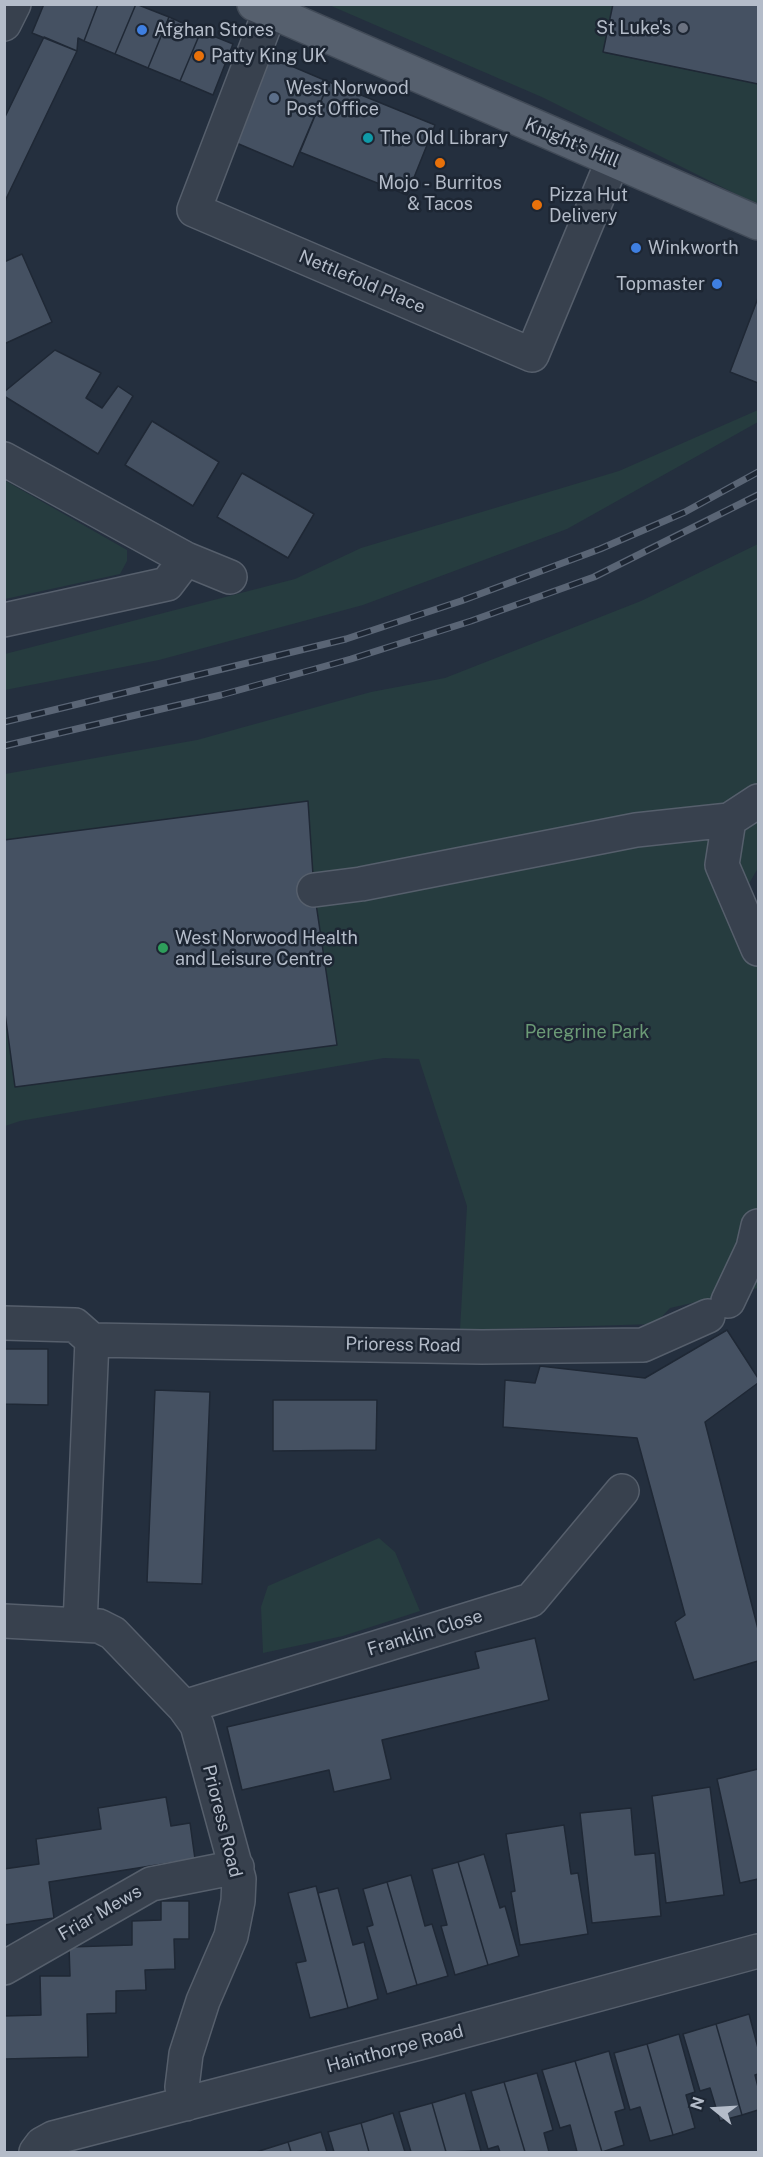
<!DOCTYPE html>
<style>
body{margin:0}
#map{position:relative;width:763px;height:2157px;overflow:hidden;background:#242f3e;font-family:"Public Sans",sans-serif}
canvas{display:block}
.frame{position:absolute;inset:0;border:6px solid #b4bcc9;pointer-events:none}
.north{position:absolute;left:685px;top:2079px;width:60px;height:60px;-webkit-text-stroke:4px #1d2633;paint-order:stroke;rotate:288deg;font-size:16px;font-weight:700;line-height:24px;text-align:center;color:#b4bcc9}
.north::after{content:'';display:block;margin:auto;width:21px;height:27px;background:#b4bcc9;clip-path:polygon(50% 0,100% 100%,50% 72%,0 100%)}
</style>
<div id="map">
<canvas width="763" height="2157"></canvas>
<div class="frame"></div>
<div class="north">N</div>
</div>
<script>
const g = document.querySelector('canvas').getContext('2d');
g.lineJoin = 'round';
function fillPath(path, color) { g.fillStyle = color; g.fill(path, 'evenodd'); }
function trace(path, color, width, dash) { g.strokeStyle = color; g.lineWidth = width; g.lineCap = dash ? 'butt' : 'round'; g.setLineDash(dash || []); g.stroke(path); }
function label(font, color, halo, rows, align = 'center') {
  g.font = font + ' "Public Sans",sans-serif'; g.lineWidth = 5; g.setLineDash([]); g.textBaseline = 'middle'; g.strokeStyle = halo; g.fillStyle = color; for (const [text, x, y, turn = 0] of rows) {
    g.save(); g.translate(x, y); g.rotate((+turn || 0) * Math.PI / 180); g.textAlign = isNaN(turn) ? turn : align; if (halo) g.strokeText(text, 0, 0); g.fillText(text, 0, 0); g.restore();
  }
}
fillPath(new Path2D(`
 M329 5H613L604 53 758 84V205L544 98Z
 M758 410V422L567 529 363 605 159 660 5 690V654L295 579 361 548 619 471Z
 M4 480 127 550V561L120 574 5 599Z
 M758 544V868L747 887 758 914V1288L670 1308 655 1324 460 1330 467 1206 419 1059 384 1058 20 1121 5 1126V774L197 740 371 692 445 678 641 601Z
 M379 1538 395 1552 420 1611 343 1636 263 1653 261 1607 268 1586Z`), '#263c3f');
const building = new Path2D(`
 M44 4H98L84 41 78 38 77 51 32 33Z
 M98 4H136L115 54 84 41Z
 M136 4 169 17 148 68 115 54Z
 M613 4H758V84L603 52Z
 M169 17 201 31 180 81 148 68Z
 M201 31 233 44 213 95 180 81Z
 M44 37 77 51 4 203V119Z
 M263 54 329 82 293 167 227 139Z
 M329 82 435 125 407 195 300 152Z
 M22 254 52 322 4 344V262Z
 M758 298V383L730 372Z
 M55 350 101 373 86 398 102 408 118 386 133 396 98 454 4 396V392Z
 M152 421 219 462 193 506 125 465Z
 M242 473 314 514 288 558 217 517Z
 M308 801 314 890 337 1045 15 1087 4 1006V840Z
 M727 1330 758 1378V1383L705 1422 758 1629V1661L694 1680 675 1622 685 1615 637 1438 503 1427 505 1380 535 1383 540 1366 645 1378Z
 M4 1349H48V1405L4 1404Z
 M155 1390 210 1392 202 1584 147 1582Z
 M273 1400H377L376 1450 273 1451Z
 M535 1638 549 1700 382 1740 391 1779 334 1792 329 1770 242 1790 227 1727 479 1668 475 1652Z
 M758 1769V1879L740 1883 717 1779Z
 M710 1787 724 1895 666 1903 652 1796Z
 M166 1797 171 1826 190 1823 195 1859 49 1882 54 1918 4 1925V1869L39 1864 36 1839 101 1829 98 1808Z
 M631 1808 635 1855 655 1853 661 1916 592 1923 580 1813Z
 M564 1825 571 1874 578 1873 588 1934 520 1945 511 1892 515 1891 506 1834Z
 M484 1854 500 1908 505 1906 519 1956 488 1965 458 1862Z
 M458 1862 488 1965 455 1975 441 1926 447 1925 432 1869Z
 M411 1875 425 1926 432 1924 448 1976 417 1985 387 1882Z
 M387 1882 417 1985 387 1994 367 1927 373 1925 363 1889Z
 M316 1886 348 2008 310 2018 296 1963 306 1961 288 1893Z
 M338 1888 353 1945 364 1942 378 1999 348 2008 318 1893Z
 M161 1901H189V1939H174L175 1969 145 1970 146 1990 116 1991V2013L87 2014 88 2057 4 2059V2016L41 2015 40 1976H70L69 1947 132 1945V1921L161 1920Z
 M749 2014 758 2048V2074L755 2075 758 2087V2110L742 2115 716 2024Z
 M716 2024 742 2115 720 2121 710 2088 700 2091 683 2034Z
 M679 2034 695 2092 686 2095 695 2128 673 2135 647 2044Z
 M647 2044 673 2135 650 2141 640 2107 630 2110 614 2053Z
 M609 2051 625 2109 615 2112 624 2145 602 2152 575 2061Z
 M575 2061 602 2152H577L570 2125 560 2128 542 2070Z
 M537 2073 553 2130 544 2133 549 2152H525L504 2082Z
 M504 2082 525 2152H500L498 2146 488 2149 471 2091Z
 M465 2093 481 2151 446 2152 432 2103Z
 M432 2103 446 2152H411L399 2112Z
 M393 2113 405 2152H369L361 2123Z
 M361 2123 369 2152H334L328 2132Z
 M321 2132 327 2152H291L288 2142Z
 M288 2142 291 2152H256Z`);
fillPath(building, '#455162');
trace(building, '#1f2835', 1.5);
const minor = new Path2D(`
 M270 11 194 210 532 355 613 160
 M4 24 14 4
 M4 459 186 559 230 577
 M4 620 167 584 186 559
 M758 801 729 820 722 865 758 949
 M314 890 361 884 636 830 729 820
 M728 1301 753 1248 758 1226
 M4 1323 75 1325 92 1340 482 1347 643 1345 708 1316
 M92 1340 80 1625 99 1626 113 1633 184 1707 197 1725 239 1879 238 1901 231 1936 203 2001 186 2054 182 2087 186 2104
 M4 1621 80 1625
 M184 1707 531 1600 622 1491
 M4 1968 151 1884 237 1867
 M36 2152 42 2144 53 2138 419 2043 758 1951`);
const major = new Path2D(`
 M254 4 758 223`);
trace(minor, '#565f6c', 36);
trace(major, '#414a57', 36);
trace(minor, '#38414e', 33);
trace(major, '#56606e', 33);
const rail = new Path2D(`
 M4 722 346 639 461 601 600 549 685 512 758 472
 M4 746 221 695 351 659 471 621 594 577 758 495`);
trace(rail, '#5a6575', 7);
trace(rail, '#1d2633', 4.5, [14]);
for (const [x, y, r, color] of [
 [683,28,6,"#6b7280"],
 [142,30,6,"#3f7fe0"],
 [199,56,6,"#e8710a"],
 [274,98,6,"#5c6f8a"],
 [368,138,6,"#0f9aa8"],
 [440,163,6,"#e8710a"],
 [537,205,6,"#e8710a"],
 [636,248,6,"#3f7fe0"],
 [717,284,6,"#3f7fe0"],
 [163,948,6,"#2e9e5b"]
]) { const dot = new Path2D(); dot.arc(x, y, r, 0, 2 * Math.PI); g.fillStyle = color; g.fill(dot); trace(dot, '#1d2633', 2); }
label('18px', '#b4bcc9', '#1d2633', [
 ["St Luke's",671,28,"right"],
 ["Afghan Stores",154,30],
 ["Patty King UK",211,56],
 ["West Norwood",286,88],
 ["Post Office",286,109],
 ["The Old Library",380,138],
 ["Mojo - Burritos",440,183,"center"],
 ["& Tacos",440,204,"center"],
 ["Pizza Hut",549,195],
 ["Delivery",549,216],
 ["Winkworth",648,248],
 ["Topmaster",705,284,"right"],
 ["West Norwood Health",175,938],
 ["and Leisure Centre",175,959]
], 'left');
label('18px', '#b4bcc9', '#1d2633', [
 ["Knight's Hill",572,143,23],
 ["Nettlefold Place",362,282,23],
 ["Prioress Road",403,1345,1],
 ["Franklin Close",425,1633,-17],
 ["Prioress Road",222,1821,76],
 ["Friar Mews",100,1913,-30],
 ["Hainthorpe Road",395,2049,-15]
]);
label('18px', '#6b9a76', '#1d2633', [
 ["Peregrine Park",587,1032]
]);
</script>
